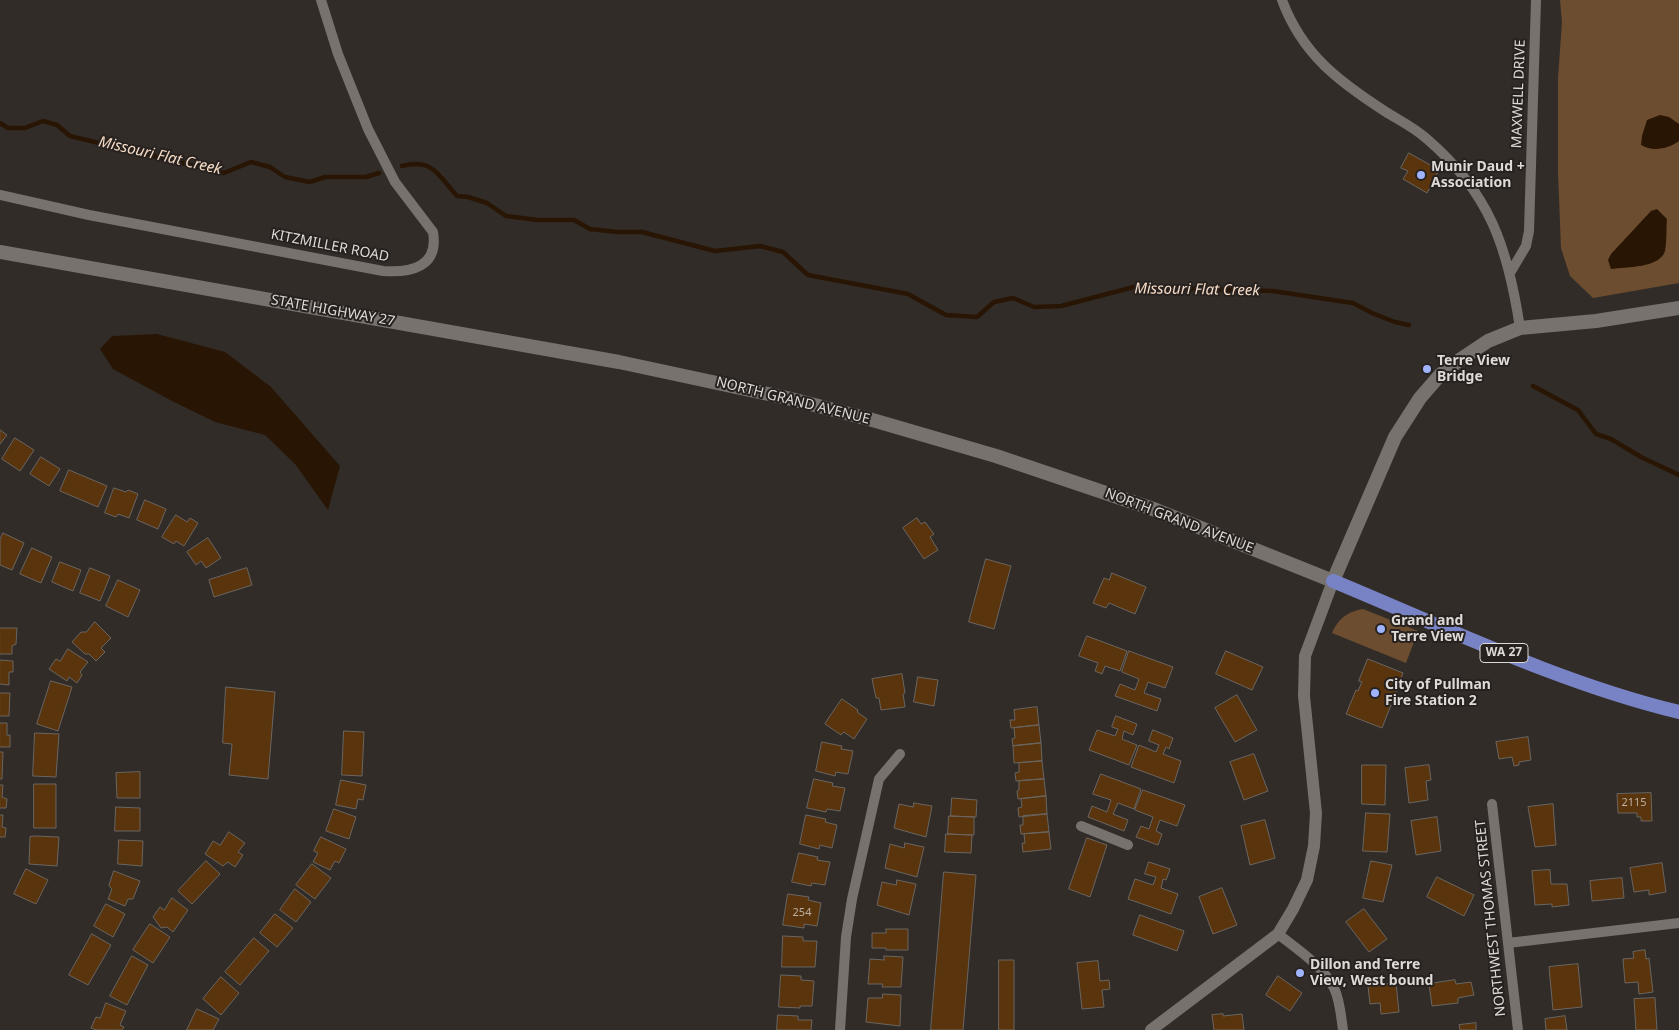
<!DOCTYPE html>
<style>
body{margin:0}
canvas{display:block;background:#312c28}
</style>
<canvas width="1679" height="1030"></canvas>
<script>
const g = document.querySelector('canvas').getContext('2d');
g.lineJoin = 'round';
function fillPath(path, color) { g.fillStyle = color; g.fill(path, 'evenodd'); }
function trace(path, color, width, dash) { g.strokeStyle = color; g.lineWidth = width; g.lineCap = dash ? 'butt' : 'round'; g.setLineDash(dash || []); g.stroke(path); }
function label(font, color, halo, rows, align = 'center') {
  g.font = font + ' "Noto Sans",sans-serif'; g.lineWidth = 4; g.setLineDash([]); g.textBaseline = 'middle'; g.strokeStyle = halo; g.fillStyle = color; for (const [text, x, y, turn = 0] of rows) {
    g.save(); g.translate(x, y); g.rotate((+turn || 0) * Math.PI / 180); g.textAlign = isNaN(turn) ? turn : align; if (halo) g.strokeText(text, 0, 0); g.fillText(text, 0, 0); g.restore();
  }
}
fillPath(new Path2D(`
 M1560 0H1679V283L1593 298 1570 276 1561 248 1558 172V78L1562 22Z
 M1363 609 1418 631 1406 663 1332 633C1339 618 1347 612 1363 609Z`), '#6d4d30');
fillPath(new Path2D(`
 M1660 115 1669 117 1679 124V141C1668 149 1653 152 1641 145L1642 136 1647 120Z
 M1657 209 1667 219C1666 229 1667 241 1665 251 1660 268 1626 267 1611 269L1608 260 1611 254 1651 211Z
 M157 334 225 352 271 387 340 466 328 510 295 464 265 435 215 422 172 401 113 369 100 349 112 336Z`), '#281503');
trace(new Path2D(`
 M0 123 8 128H25L43 121 57 125 70 136 224 173 251 162 270 167 285 177 310 182 325 177H366L379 173
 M402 166C433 158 438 175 457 196L468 197 487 203 506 216 538 220H574L590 229 617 232H642L715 251 760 246 783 252 808 275 908 294 946 315 977 317 994 302 1013 298 1034 307 1061 306 1134 287 1273 291 1353 303 1372 313 1395 322 1409 325
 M1533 386 1578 410 1596 434 1611 439 1641 457 1679 475`), '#281503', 4.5);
const building = new Path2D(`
 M1409 153 1439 170 1427 193 1403 179 1408 171 1401 168Z
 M0 430 7 435 0 444Z
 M15 438 34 450 20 471 2 459Z
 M41 457 60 469 49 486 30 474Z
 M69 470 107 486 98 507 60 491Z
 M114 488 126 492 128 490 138 494 129 518 118 514 116 517 105 513Z
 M145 500 166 509 158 529 137 520Z
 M176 515 187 522 190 518 198 523 184 546 176 541 174 544 162 537Z
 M917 518 921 524 925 522 934 534 930 537 938 550 924 559 903 528Z
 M3 533 24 543 12 570 0 565V540Z
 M208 538 221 558 206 568 201 561 196 565 187 552Z
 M32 548 52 557 41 583 20 574Z
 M986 559 1011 566 994 629 969 622Z
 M60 562 81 570 73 591 52 582Z
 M90 568 110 576 100 601 80 593Z
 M247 568 252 585 214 597 209 580Z
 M1112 573 1146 587 1135 614 1109 603 1106 608 1093 603 1104 578 1109 580Z
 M118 580 140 590 128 617 106 606Z
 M95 622 111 638 101 648 105 652 96 661 89 654H85L72 642 81 632H86Z
 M0 628H17L16 644 12 646V654H0Z
 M1087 636 1127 651 1120 671 1105 666 1102 674 1095 671 1098 663 1079 656Z
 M68 649 88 662 80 672 82 675 77 683 69 677 67 681 49 669 56 659 60 661Z
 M1129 651 1173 667 1165 688 1148 682 1144 693 1161 699 1157 711 1115 696 1120 684 1135 690 1139 679 1122 672Z
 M1226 651 1263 667 1252 690 1216 674Z
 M1368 659 1403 673 1394 697 1390 695 1387 704 1391 705 1382 728 1346 714 1356 690 1358 691 1362 682 1359 681Z
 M0 660 13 661V672H9V685L0 684Z
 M902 674 905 693 903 694 905 707 881 710 879 698H876L872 679Z
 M918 677 938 680 934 706 914 702Z
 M51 681 72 687 58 731 37 724Z
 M226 687 275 692 268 779 229 775 232 744 223 743Z
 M0 693H10L9 716H0Z
 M1237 695 1257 730 1235 742 1215 708Z
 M842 699 858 710 857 712 867 719 854 739 844 732 841 735 825 724Z
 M1037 707 1039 725 1011 728 1010 720H1015L1014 710Z
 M1116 716 1137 724 1133 735 1124 731 1122 739 1137 745 1129 765 1089 750 1097 730 1115 736 1118 729 1112 727Z
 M0 723H7V735H10V747H0Z
 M1039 725 1041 743 1013 746 1012 739 1015 738 1014 728Z
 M1153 730 1173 738 1169 749 1166 747 1163 754 1181 761 1174 783 1131 767 1139 745 1156 752 1159 745 1149 741Z
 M344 731 364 732 362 776 342 775Z
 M35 733 59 734 56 777 33 776Z
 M1528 737 1531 760 1519 762V765L1514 766 1512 757 1499 759 1496 742Z
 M822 742 842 746 841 749 853 751 848 774 836 772 835 776 816 771Z
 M1041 743 1042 761 1014 763 1013 746Z
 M0 752H3L2 779H0Z
 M1254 754 1268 791 1244 800 1230 762Z
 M1042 761 1044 779 1016 781 1015 773 1019 772V763Z
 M1362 765H1386L1385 805 1362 804Z
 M1429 765 1431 780 1426 781 1428 800 1409 803 1405 768Z
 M140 772V798H117L116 773Z
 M1101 774 1141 789 1134 809 1118 803 1113 814 1128 820 1124 831 1088 817 1092 806 1107 812 1111 800 1093 794Z
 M814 779 833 783 832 786 845 788 840 811 827 809 826 812 807 808Z
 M1044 779 1046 796 1018 799 1017 791 1019 790V781Z
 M341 780 366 785 363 800 358 799 356 809 336 805Z
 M34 784H56V828H34Z
 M0 785H3L2 797 7 799 6 808H0Z
 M1143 790 1185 805 1177 826 1160 820 1156 831 1162 834 1158 845 1136 837 1141 826 1149 829 1153 817 1135 810Z
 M1651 793 1652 821H1641V817H1637V813H1618L1617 794Z
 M1046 796 1047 814 1019 817 1018 808 1022 807 1021 799Z
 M952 798 977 800 976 817 951 816Z
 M914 803 932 806 926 837 894 828 899 804 913 807Z
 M1553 804 1556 845 1535 847 1528 807Z
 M116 807 140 808V831H115Z
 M334 809 356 817 349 839 326 831Z
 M1366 813 1390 814 1387 852 1363 851Z
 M1047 814 1049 832 1021 834 1020 825H1023V816Z
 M0 815H3L2 827 6 828 5 837H0Z
 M806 815 826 819 825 822 837 825 832 848 820 845 819 849 800 844Z
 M949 816 974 817V835L948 834Z
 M1437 817 1441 851 1416 855 1411 821Z
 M1265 820 1275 858 1250 865 1241 826Z
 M229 832 245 843 238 852 243 855 235 867 228 862 223 866 205 854 213 841 220 845Z
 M1049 832 1051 849 1023 852 1022 843H1025L1024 834Z
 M946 834 972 835 971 853 945 852Z
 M34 836 59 837 57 866 29 864 30 837Z
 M321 837 346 849 339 863 335 861 330 870 313 862 318 853 314 851Z
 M1087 838 1107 845 1090 897 1069 889Z
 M119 840 143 841 142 866 118 864Z
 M905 843 924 847 917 877 885 868 890 844 904 848Z
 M799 853 818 857 817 860 830 862 825 885 812 883 811 886 792 882Z
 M206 861 220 874 192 904 178 891Z
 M1371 861 1392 865 1383 902 1363 898Z
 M1149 862 1170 869 1166 880 1163 879 1161 888 1178 894 1171 914 1128 899 1135 879 1153 885 1156 877 1145 874Z
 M1662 863 1666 892 1649 895V890L1634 892 1630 868Z
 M312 864 331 878 315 899 296 885Z
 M26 869 48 880 36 904 14 894Z
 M1550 870 1551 884H1567L1569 905 1552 907V904L1535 905 1532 871Z
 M114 871 140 881 133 899H128L125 906 108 899 112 889 109 886Z
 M944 872 976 875 963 1030H931Z
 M1437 877 1474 895 1464 916 1427 897Z
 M1622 878 1624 898 1592 901 1590 881Z
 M897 880 916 884 909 915 877 905 882 882 896 885Z
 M1222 888 1237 925 1213 934 1199 897Z
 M295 889 311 902 296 922 280 910Z
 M788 894 809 897 808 900 821 903 817 926 804 924V928L783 925Z
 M172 898 188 910 173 932 167 927 161 928 153 917 160 907 164 910Z
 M106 904 125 914 113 937 94 926Z
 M1364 909 1387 939 1369 952 1346 922Z
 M275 914 293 928 277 947 260 933Z
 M1140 915 1184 931 1177 951 1133 935Z
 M150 924 170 937 153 963 133 950Z
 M886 929H908V950H886V948H872V933H886Z
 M92 934 111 945 88 985 69 975Z
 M783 936 803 937V941H817L815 967H782Z
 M254 938 269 951 240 985 225 972Z
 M1645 950 1646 959 1649 958 1653 992 1639 994 1638 982 1625 983 1623 959 1634 958 1633 952Z
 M132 956 148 965 127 1005 110 996Z
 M884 956 903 957 901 987H882L883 984H868L870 959 884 960Z
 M999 960H1014V1030H999Z
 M1098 961 1100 981 1109 980 1110 989 1102 990 1104 1007 1082 1009 1077 963Z
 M1578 964 1582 1007 1553 1010 1549 967Z
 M781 975 801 976V980L814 981 812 1006H800V1008L779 1007Z
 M1278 976 1302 993 1290 1011 1266 995Z
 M221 977 239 993 221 1015 203 999Z
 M1455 980 1456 984 1471 982 1474 995 1458 998V1003L1432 1006 1429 984Z
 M1396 983 1399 1012 1381 1014 1380 1003 1370 1004 1368 986Z
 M883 994 901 995 900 1026 866 1022 868 998H882Z
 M1655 998 1657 1030H1636L1634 999Z
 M106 1003 126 1011 120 1025 124 1027 122 1030H97L91 1028 96 1017 100 1018Z
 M197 1009 219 1019 213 1030H187Z
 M1223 1014V1016L1242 1014 1244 1030H1214L1212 1015Z
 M778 1015 798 1016V1020H812L811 1030H777Z
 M1565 1016 1567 1030H1546L1545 1019Z
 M1476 1023V1030H1460L1459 1025Z`);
fillPath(building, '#59340c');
trace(building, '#6a6560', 1);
trace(new Path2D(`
 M1282 0C1302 54 1338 81 1386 112 1399 120 1415 128 1427 139 1490 193 1508 248 1520 328
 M0 195 89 215 383 271C411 273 439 267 433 232L395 182 368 129 338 54 321 0
 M1510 273 1526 246 1529 231 1536 0
 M1492 804 1518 1030
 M1081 826 1128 845
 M1278 934C1297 949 1323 966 1334 988 1340 1000 1341 1016 1343 1030
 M1508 943 1679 923
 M840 1030 846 937 852 899 879 779 900 754`), '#77726d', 10);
trace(new Path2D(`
 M1151 1030 1278 934 1293 909 1307 880 1314 846 1316 813 1304 696 1305 656 1333 581`), '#77726d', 12);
trace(new Path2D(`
 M0 252 619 362 787 398 869 419 996 456 1156 510 1333 581 1395 437 1420 398 1440 375 1458 361 1488 341 1520 328 1596 321 1679 308`), '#77726d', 14);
trace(new Path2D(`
 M1333 581C1447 628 1559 683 1679 712`), '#7883c5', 14);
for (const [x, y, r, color] of [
 [1421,175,5,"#a0b3fd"],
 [1427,369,5,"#a0b3fd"],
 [1381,629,5,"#a0b3fd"],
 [1375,693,5,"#a0b3fd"],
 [1300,973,5,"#a0b3fd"]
]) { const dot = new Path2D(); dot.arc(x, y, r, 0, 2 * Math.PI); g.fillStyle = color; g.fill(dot); trace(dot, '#27221f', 2); }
label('11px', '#bcb0a4', null, [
 ["2115",1634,803],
 ["254",802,913]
]);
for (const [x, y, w] of [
 [1504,653,48]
]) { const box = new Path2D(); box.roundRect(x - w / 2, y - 9.5, w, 19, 4); g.fillStyle = '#27221f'; g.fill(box); trace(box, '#dddad7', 1); }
label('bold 12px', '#dddad7', null, [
 ["WA 27",1504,653]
]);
label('14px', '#dddad7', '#27221f', [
 ["MAXWELL DRIVE",1519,94,-88],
 ["KITZMILLER ROAD",330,246,11],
 ["STATE HIGHWAY 27",333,311,10],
 ["NORTH GRAND AVENUE",793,401,14],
 ["NORTH GRAND AVENUE",1179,521,21],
 ["NORTHWEST THOMAS STREET",1491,918,-96]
]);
label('bold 14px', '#dddad7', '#27221f', [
 ["Munir Daud +",1431,167],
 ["Association",1431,183],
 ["Terre View",1437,361],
 ["Bridge",1437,377],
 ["Grand and",1391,621],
 ["Terre View",1391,637],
 ["City of Pullman",1385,685],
 ["Fire Station 2",1385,701],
 ["Dillon and Terre",1310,965],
 ["View, West bound",1310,981]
], 'left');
label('italic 15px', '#f7ddc7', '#27221f', [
 ["Missouri Flat Creek",160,156,13],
 ["Missouri Flat Creek",1197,290,1]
]);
</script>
